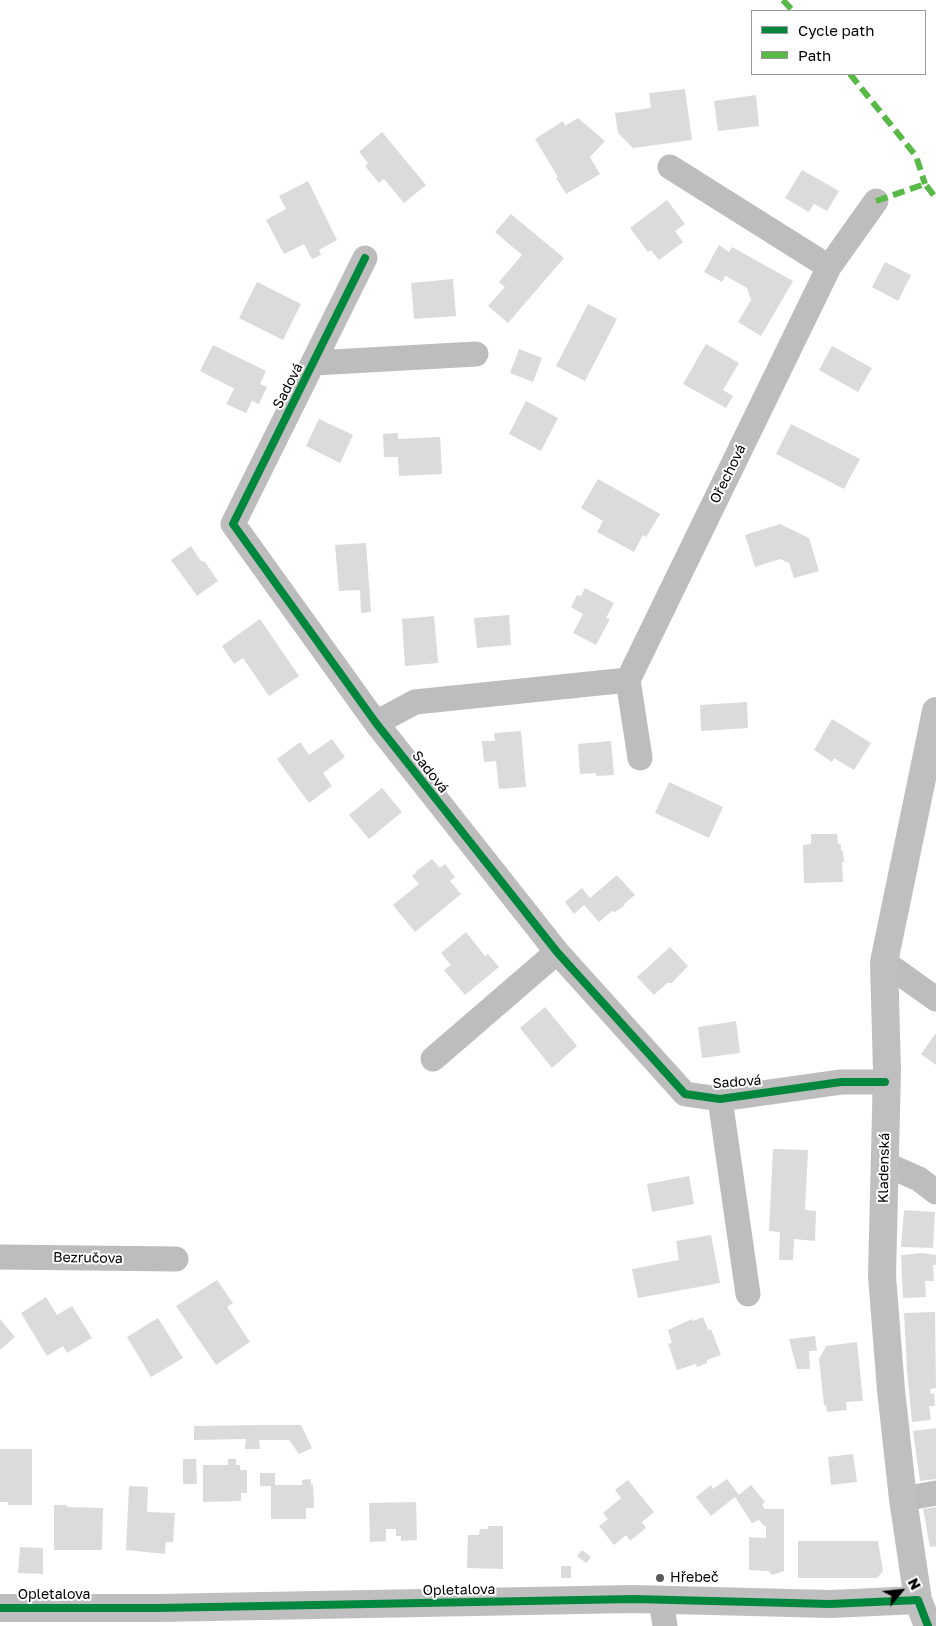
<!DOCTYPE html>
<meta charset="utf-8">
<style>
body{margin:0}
#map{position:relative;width:936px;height:1626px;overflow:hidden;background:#fff;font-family:"Golos Text",sans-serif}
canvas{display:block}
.legend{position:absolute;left:751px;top:10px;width:175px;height:65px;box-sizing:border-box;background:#fff;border:1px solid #999;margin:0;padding:6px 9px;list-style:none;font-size:15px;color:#000}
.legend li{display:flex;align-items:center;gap:10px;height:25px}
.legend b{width:25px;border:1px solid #999}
.north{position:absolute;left:876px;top:1566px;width:50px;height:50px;-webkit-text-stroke:4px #fff;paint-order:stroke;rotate:62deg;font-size:14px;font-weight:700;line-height:20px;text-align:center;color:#000}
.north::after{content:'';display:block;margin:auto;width:18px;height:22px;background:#000;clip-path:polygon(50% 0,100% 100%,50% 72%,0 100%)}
</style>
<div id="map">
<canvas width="936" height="1626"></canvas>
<ul class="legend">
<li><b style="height:6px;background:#00873e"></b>Cycle path</li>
<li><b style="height:6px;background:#58b947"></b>Path</li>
</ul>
<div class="north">N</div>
</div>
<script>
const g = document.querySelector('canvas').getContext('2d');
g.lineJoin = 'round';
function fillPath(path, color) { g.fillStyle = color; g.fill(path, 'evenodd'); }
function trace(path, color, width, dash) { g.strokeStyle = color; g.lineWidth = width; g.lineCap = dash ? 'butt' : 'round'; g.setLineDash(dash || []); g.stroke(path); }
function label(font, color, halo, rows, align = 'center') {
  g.font = font + ' "Golos Text",sans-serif'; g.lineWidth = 4; g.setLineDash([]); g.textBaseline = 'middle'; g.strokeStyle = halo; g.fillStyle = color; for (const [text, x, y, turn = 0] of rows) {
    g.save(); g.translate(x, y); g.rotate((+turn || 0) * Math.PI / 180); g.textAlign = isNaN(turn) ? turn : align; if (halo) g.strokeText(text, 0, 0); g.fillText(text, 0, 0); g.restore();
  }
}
fillPath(new Path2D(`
 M685 89 692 140 633 148 618 133 615 113 651 108 649 93Z
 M756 95 759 126 718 131 714 101Z
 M578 118 605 141 590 157 600 174 566 194 556 178 558 177 535 139 563 121 565 126Z
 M382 132 426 185 404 203 384 179 379 183 365 166 368 163 359 152Z
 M802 170 839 191 827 211 814 204 809 212 785 198Z
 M308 181 337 240 319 250 321 255 312 259 304 244 284 254 266 220 286 209 279 196Z
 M667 200 685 224 675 231 683 242 659 260 651 250 648 252 630 228Z
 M511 214 564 258 508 323 488 306 505 287 499 282 522 255 495 232Z
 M719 245 729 252 732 247 793 281 761 336 738 322 751 300 747 288 726 276H725L722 282 704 272Z
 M885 262 911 275 898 301 872 287Z
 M453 279 456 316 414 319 411 283Z
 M257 282 301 304 283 340 239 318Z
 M588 304 617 319 585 381 556 366Z
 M706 344 739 363 723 390 733 396 726 408 683 384Z
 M213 345 266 371 260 384 267 387 259 404 252 401 246 413 226 404 234 389 233 388 200 371Z
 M832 346 872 368 858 392 819 370Z
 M519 349 542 358 533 382 510 373Z
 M526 401 558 418 541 451 509 434Z
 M319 419 353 435 340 463 306 446Z
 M791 424 860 459 844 489 776 454Z
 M398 433V439L440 437 442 474 399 476 398 457H384L383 434Z
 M598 479 660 514 646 537 643 535 634 552 597 532 603 521 581 508Z
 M780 524 809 538 819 571 794 578 789 563 780 559 755 567 745 535Z
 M366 543 371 612 361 613 360 590 339 591 335 545Z
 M191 546 200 560 205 562 218 581 197 596 171 560Z
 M585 588 614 603 606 618 610 619 596 645 573 633 583 614 571 607 577 595 581 596Z
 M509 615 511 645 477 648 474 618Z
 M434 616 438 663 405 666 402 619Z
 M260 619 299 676 269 696 243 658 234 664 222 646Z
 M747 702 748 728 701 731 700 705Z
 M832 719 871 743 854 770 834 758 832 762 814 750Z
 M521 731 526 787 499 789 496 761 484 762 482 741H495L494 733Z
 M332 739 345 757 323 773 332 786 309 803 277 759 300 742 309 755Z
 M611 741 614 775 596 776V773L580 774 578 744Z
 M669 782 723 807 709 838 655 813Z
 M382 788 402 812 369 839 349 815Z
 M811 834H837L838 844H841V851L843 850 844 862H842L843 882 804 883 803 845 811 844Z
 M432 859 440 868 445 864 455 877 450 881 461 894 415 932 393 905 419 884 412 876 417 872 415 871 418 870Z
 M617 875 635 895 624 904 625 905 615 912 612 911 599 922 584 905 574 914 565 902 582 888 590 898Z
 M466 932 485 956 488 954 499 967 465 995 444 970 451 965 441 953Z
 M670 947 688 966 672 983H667L654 995 637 977Z
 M545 1007 577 1046 552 1068 520 1028Z
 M736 1021 740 1053 702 1058 698 1027Z
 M936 1033V1065L921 1054Z
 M773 1149 808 1150 805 1210 816 1211 815 1241 794 1239 793 1260H779L780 1232 769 1231Z
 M689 1176 694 1204 652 1212 647 1184Z
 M904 1210 935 1212 933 1248 901 1247Z
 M711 1235 720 1283 638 1298 632 1269 679 1260 676 1241Z
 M923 1253 936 1255V1265H933L934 1281H925L926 1297 903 1298 901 1255Z
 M217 1280 233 1303 227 1307 250 1342 216 1365 176 1306Z
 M46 1297 57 1315 72 1306 92 1338 67 1353 63 1346 47 1356 21 1313Z
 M935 1312 936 1388 930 1389 931 1394 934 1393 935 1406H929L931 1420 912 1422 907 1371 904 1313Z
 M703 1317 708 1330 711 1329 721 1355 707 1360V1363L697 1367 696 1364 677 1370 668 1344 672 1343 668 1330 692 1319 693 1321Z
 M158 1318 183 1358 151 1377 127 1337Z
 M0 1319 15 1337 0 1350Z
 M815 1336 817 1351H809L810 1369H797L789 1339Z
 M857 1342 863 1401 846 1402 847 1410 827 1412 826 1405H824L819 1359 826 1346Z
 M260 1425H301L312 1448 299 1454 289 1440H259L260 1449H245L246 1439 194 1440V1426Z
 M936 1428V1479L920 1481 913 1431Z
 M0 1449H32V1505H8V1502H0Z
 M853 1454 857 1482 831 1485 828 1457Z
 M183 1459H196L197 1484H183Z
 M228 1459H236V1465H240V1470H247V1493H241V1501L203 1502V1465H228Z
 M260 1473H275V1485H302V1480L311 1479V1485L313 1484 314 1508H306V1519H271V1486H260Z
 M727 1479 739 1495 751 1485 765 1502 762 1505 765 1509H784V1571L772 1575 768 1571 749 1570V1537L766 1538V1526H764L759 1520 752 1523 735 1497 711 1516 696 1497 711 1485 713 1489Z
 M628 1480 654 1512 642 1522 646 1528 630 1541 626 1535 614 1545 599 1526 608 1519 603 1513 621 1498 615 1490Z
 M129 1486 148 1487 147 1512 175 1513 173 1542H166L165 1554 126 1550Z
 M416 1502 417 1540 401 1541V1536H396V1529H386V1541L370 1542 369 1503Z
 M54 1505H67V1507L103 1508 102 1550H54Z
 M936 1507V1546L930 1547 923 1509Z
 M488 1526H503V1569L467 1568 468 1535H479L480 1529H488Z
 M798 1541H878L883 1571 877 1578H798Z
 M20 1547 43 1548V1574L18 1573Z
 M582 1550 591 1557 586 1563 577 1556Z
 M561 1566H571V1578H561Z`), '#dbdbdb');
trace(new Path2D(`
 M670 167 829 267
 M365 258 233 524 376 723 557 952 685 1094 720 1099 841 1082H885
 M314 363 476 354
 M628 680 640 758
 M376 723 415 702 628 680 829 267 876 201
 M884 962 936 999
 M433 1059 557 952
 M720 1099 748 1294
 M885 1164 919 1179 936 1192
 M0 1257 176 1259
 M903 1499 936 1493
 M661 1600 665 1626`), '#bdbdbd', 25);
trace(new Path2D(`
 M0 1608H158L633 1599 830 1604 918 1600
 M928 1626 918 1600 903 1499 891 1390 882 1276 887 1071 884 962 936 711`), '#bfbfbf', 28);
trace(new Path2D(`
 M783 0 793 11
 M850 74 916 156 925 184
 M876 201 925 184 936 198`), '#58b947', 6, [12, 6]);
trace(new Path2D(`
 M365 258 233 524 376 723 557 952 685 1094 720 1099 841 1082H885
 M0 1608H158L633 1599 830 1604 918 1600 928 1626`), '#00873e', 8);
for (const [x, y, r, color] of [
 [660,1578,5,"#595959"]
]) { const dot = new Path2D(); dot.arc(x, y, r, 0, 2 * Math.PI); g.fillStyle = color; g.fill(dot); trace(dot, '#fff', 2); }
label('14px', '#000', '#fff', [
 ["Sadová",288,386,-63],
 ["Ořechová",728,474,-64],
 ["Sadová",430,772,52],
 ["Sadová",737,1082,-4],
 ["Kladenská",884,1168,-89],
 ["Bezručova",88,1258,1],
 ["Opletalova",459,1590,-1],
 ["Opletalova",54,1595]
]);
label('14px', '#000', '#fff', [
 ["Hřebeč",670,1578]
], 'left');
</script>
